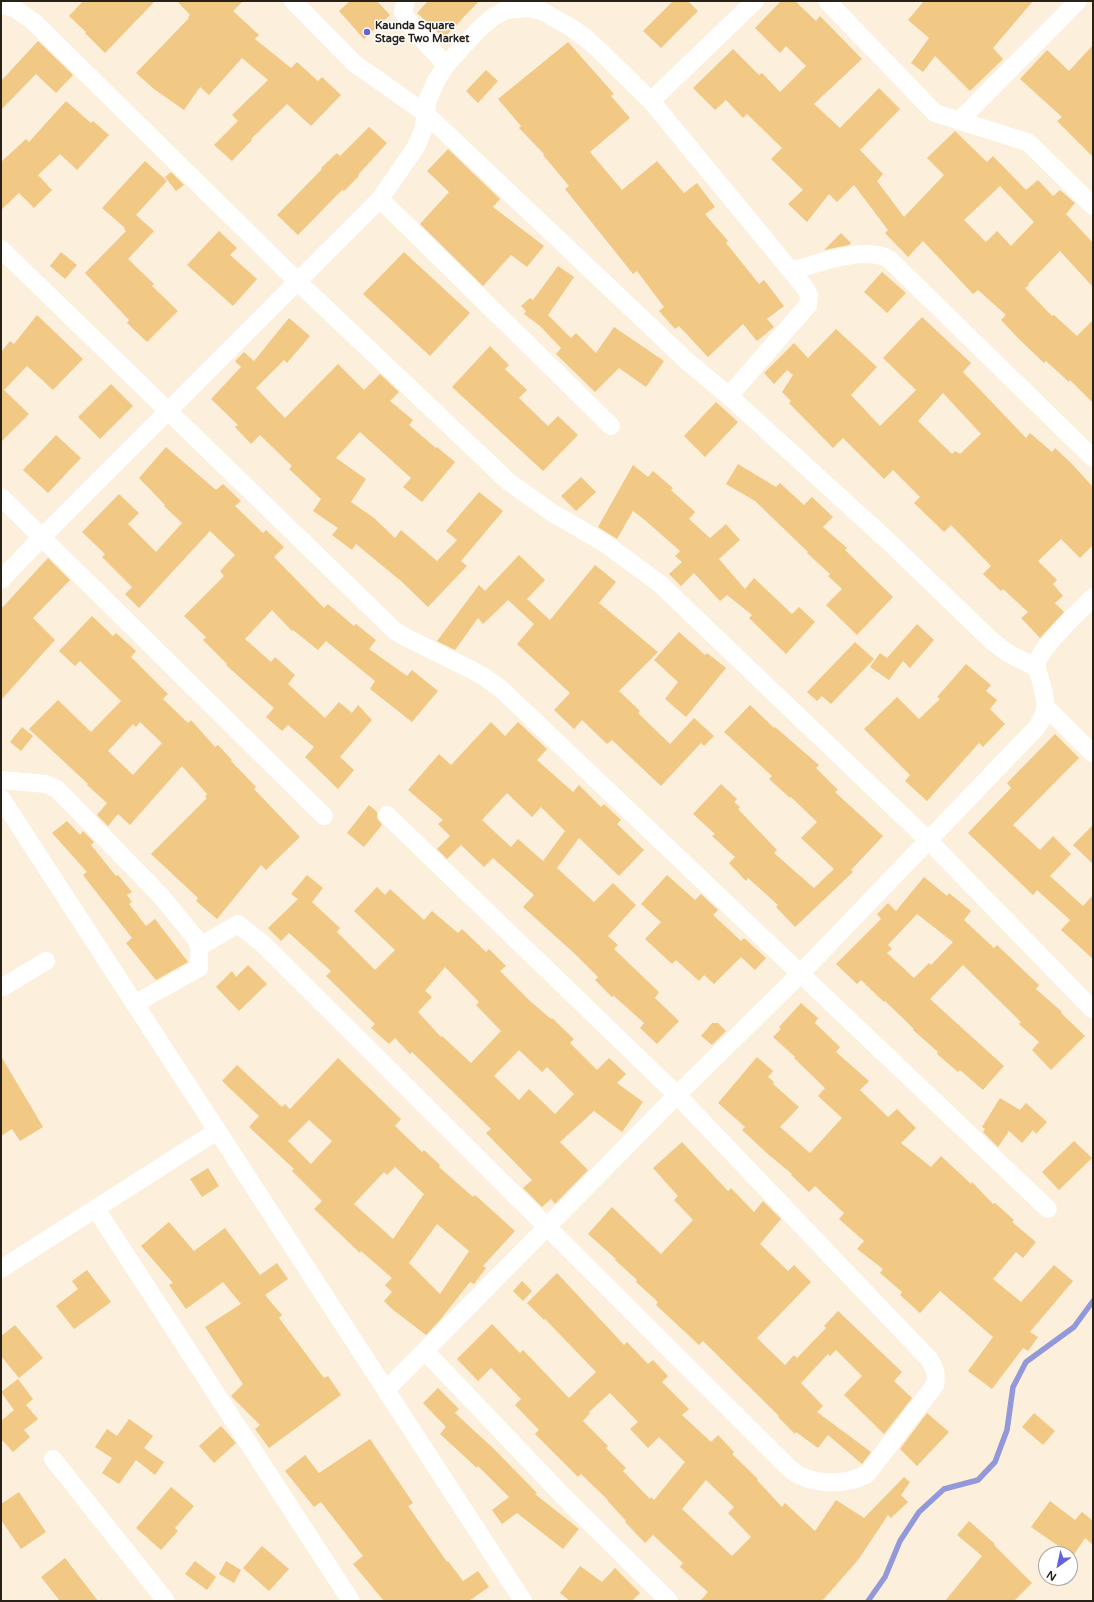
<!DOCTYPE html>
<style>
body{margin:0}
#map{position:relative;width:1094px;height:1602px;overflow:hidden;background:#fcefdb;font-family:"Varela Round",sans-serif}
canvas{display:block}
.frame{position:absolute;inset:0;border:2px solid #272118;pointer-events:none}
.north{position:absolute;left:1038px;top:1546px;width:40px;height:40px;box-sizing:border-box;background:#fff;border:1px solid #a9a6a3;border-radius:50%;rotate:213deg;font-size:11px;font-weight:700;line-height:16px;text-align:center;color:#272118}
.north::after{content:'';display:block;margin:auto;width:14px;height:18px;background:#6563dc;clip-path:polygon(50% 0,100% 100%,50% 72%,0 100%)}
</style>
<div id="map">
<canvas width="1094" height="1602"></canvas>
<div class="frame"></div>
<div class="north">N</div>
</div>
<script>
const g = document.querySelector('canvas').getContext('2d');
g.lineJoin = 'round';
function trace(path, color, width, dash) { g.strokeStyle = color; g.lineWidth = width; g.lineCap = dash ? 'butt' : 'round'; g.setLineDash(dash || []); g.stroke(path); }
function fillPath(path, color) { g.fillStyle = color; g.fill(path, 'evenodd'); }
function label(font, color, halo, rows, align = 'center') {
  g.font = font + ' "Varela Round",sans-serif'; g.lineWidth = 3; g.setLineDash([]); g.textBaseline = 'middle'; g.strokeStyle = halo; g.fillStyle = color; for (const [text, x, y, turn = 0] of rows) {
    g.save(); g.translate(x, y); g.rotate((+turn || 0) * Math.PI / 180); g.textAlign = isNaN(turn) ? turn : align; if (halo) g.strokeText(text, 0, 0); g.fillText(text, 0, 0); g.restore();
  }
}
trace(new Path2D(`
 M868 1601 885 1577 900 1541 919 1512 944 1489 978 1480 995 1462 1007 1430 1013 1387 1026 1362 1074 1327 1093 1301`), '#9298da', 5.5);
fillPath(new Path2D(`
 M83 1H155L105 53 85 33 86 32 69 16Z
 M177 1H243L233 11 259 35 255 39 291 68 297 62 318 81 322 77 341 95 311 126 287 104 251 139 252 140 232 161 214 145 238 121 232 115 268 80 242 58 209 95 200 87 184 110 154 89 136 73 189 18 188 17 190 15Z
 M350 1H377L390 15 364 39 339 11Z
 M428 1H479L444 38 417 13Z
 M673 1H688L698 11 661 48 643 31Z
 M781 1H795L816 21 820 16 862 59 814 104 840 128 879 88 900 109 860 150 883 174 877 181 904 217 944 175 927 158 955 131 987 162 993 156 1026 190 1038 180 1053 196 1060 190 1075 203 1066 214 1093 243V287L1060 251 1028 284 1029 285 1025 288 1052 316 1054 315 1077 336 1093 320V403L1070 380 1069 382 1046 361 1044 363 1019 339 1001 320 1006 315 978 290 973 294 923 241 908 257 885 233 888 230 854 185 837 202 829 194 807 222 788 204 803 190 771 159 782 148 747 114 743 118 726 100 715 110 693 88 733 49 759 75 762 73 780 92 806 66 786 46 780 53 755 28ZM1000 186 1034 222 1011 246 997 231 986 242 964 220Z
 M924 1H1033L993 48 1003 59 970 91 935 56 923 72 911 63 929 38 908 20Z
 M38 41 73 75 56 93 36 74 1 110V81Z
 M568 42 614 94 611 96 630 118 590 152 622 190 657 161 684 193 697 183 715 207 705 214 728 241 726 243 759 284 764 280 784 306 767 319 774 327 757 341 743 324 708 357 679 326 675 329 659 311 664 307 637 271 633 274 565 189 569 186 543 155 544 154 519 128 521 126 498 99Z
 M1093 45V157L1057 121 1062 117 1020 79 1047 50 1069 71Z
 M486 70 498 81 478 103 466 91Z
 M66 101 91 123 93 121 109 135 77 170 60 154 38 175 52 190 34 208 19 193 1 210V162L26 139 29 142Z
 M369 127 387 143 358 175 359 176 344 191 342 190 298 235 277 215 322 169 321 168 337 153 340 156Z
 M448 149 500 199 493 207 544 246 527 267 511 255 483 286 420 224 449 192 427 171Z
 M145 161 167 181 136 215 154 231 128 259 154 284 152 286 178 311 147 342 127 323 129 320 85 273 126 231 124 229 125 228 102 208Z
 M171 172 184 185 176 191 165 177Z
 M219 231 237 248 230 255 257 279 233 306 187 265Z
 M841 233 851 243 849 245 824 250Z
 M61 252 77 265 65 279 50 266Z
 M404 252 470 313 430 356 363 294Z
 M558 266 574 277 548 315 571 338 576 333 596 353 614 327 664 361 646 387 619 368 595 392 556 354 561 348 540 326 524 314 526 311 521 306 530 298 533 300Z
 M882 272 906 293 887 313 864 292Z
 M37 315 83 359 53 390 27 366 4 390 29 414 1 442V352L10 341 14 344Z
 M922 317 971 363 963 372 1026 438 1030 433 1052 452 1055 448 1070 462 1093 487V545L1080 558 1061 539 1038 561 1057 580 1053 584 1063 596 1055 603 1064 612 1040 638 1021 618 1028 612 1003 589 1001 591 983 574 991 566 951 525 944 532 914 503 920 497 893 470 884 479 843 438 833 448 789 403 791 401 782 392 793 375 787 370 774 384 764 373 794 343 808 358 836 329 877 367 851 395 880 426 916 390 883 358ZM943 393 981 434 960 454 955 451 952 454 918 421Z
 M289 318 310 336 287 363 284 360 256 388 285 418 338 364 364 390 380 374 399 392 390 401 413 420 409 425 436 448 437 447 455 462 422 502 403 487 411 478 360 432 336 458 366 479 351 502 374 518 395 538 401 530 437 561 457 540 446 531 479 492 503 511 461 561 467 566 428 607 401 581 356 544 352 550 332 535 338 528 313 511 321 499 289 469 292 466 260 435 251 444 235 427 238 425 211 399 241 367 235 361 244 352 254 361Z
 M490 346 509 365 505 369 527 390 519 398 548 426 558 416 578 435 543 471 452 387Z
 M111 384 133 406 100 439 78 417Z
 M716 402 738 422 705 457 684 436Z
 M56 435 81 458 48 493 23 470Z
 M166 447 216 490 223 484 241 501 235 506 263 533 266 530 284 547 274 557 324 608 328 604 354 626 356 624 376 640 369 649 407 676 412 670 438 691 412 722 370 689 375 681 326 641 318 650 293 630 292 631 272 610 245 639 271 662 275 657 295 675 288 684 325 718 339 702 352 713 358 705 372 720 340 757 354 770 338 789 305 757 314 747 288 725 282 731 266 717 274 708 226 665 227 664 203 640 206 637 184 616 224 576 220 571 235 555 210 531 139 608 125 594 132 587 102 557 105 554 82 532 119 494 139 513 128 524 156 552 182 523 164 506 165 505 139 478Z
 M738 464 776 487 780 483 804 505 812 497 833 517 823 527 847 548 845 550 893 597 857 635 826 605 842 589 828 576 830 574 807 553 808 552 755 501 726 484Z
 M633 465 648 477 653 471 673 488 671 490 695 512 689 519 710 538 726 524 740 540 719 559 745 589 754 578 792 614 799 607 815 622 786 654 749 618 752 615 727 595 720 601 694 573 681 586 669 574 682 562 675 556 680 551 646 521 633 511 617 539 598 527Z
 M581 477 596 492 576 511 561 496Z
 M519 555 545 580 527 599 550 620 595 565 616 582 599 603 658 652 619 691 640 711 638 713 670 744 694 718 714 736 704 746 701 743 661 786 612 740 607 744 582 720 574 729 554 710 570 693 517 644 534 624 508 600 483 624 478 618 455 650 437 641 479 585 485 591Z
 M48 558 70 580 33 618 55 640 1 700V609Z
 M92 616 113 636 116 633 136 651 131 657 168 694 163 699 188 723 191 720 215 747 218 745 232 760 231 761 256 787 254 789 300 837 266 870 261 865 217 919 196 901 198 898 151 854 207 798 205 797 207 794 182 766 130 825 118 814 108 826 97 815 107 803 87 785 88 784 29 729 58 700 91 732 121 701 80 661 75 666 59 651ZM140 722 162 743 133 775 108 751 133 724 136 727Z
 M917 624 934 640 910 668 903 661 889 680 870 667 880 653 887 658Z
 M679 632 705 655 707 653 726 668 686 717 665 699 678 682 654 660Z
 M855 642 874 659 831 704 822 696 817 701 807 692Z
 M966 664 991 685 986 691 997 700 990 709 1005 724 983 747 979 743 927 801 905 781 910 775 864 729 897 697 919 719 940 699 937 697Z
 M750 705 774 728 775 727 819 765 816 768 838 790 835 792 883 836 851 870 853 872 795 927 776 907 778 905 748 878 746 881 729 863 735 857 712 836 715 834 693 814 721 784 737 799 734 802 740 807 738 809 777 850 774 853 814 888 834 869 801 838 817 822 791 797 790 798 769 779 772 776 724 732Z
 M491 722 505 736 518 722 547 749 537 760 573 792 579 785 601 807 604 804 621 820 617 824 644 850 619 876 579 838 557 868 594 902 613 883 636 905 608 936 618 945 614 949 659 992 655 998 679 1021 657 1044 640 1028 644 1023 614 996 612 997 595 980 598 977 575 954 523 907 534 895 493 858 484 867 461 845 447 859 437 849 450 836 438 824 443 820 408 790 439 754 451 765ZM507 793 532 817 541 807 565 831 543 861 518 839 511 847 482 820Z
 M22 727 33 736 21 751 10 742Z
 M1055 734 1079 758 1013 825 1040 850 1053 836 1071 854 1050 876 1083 906 1093 895V959L1061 930 1070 920 1037 890 1033 895 968 833 1011 788 1007 783Z
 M369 805 377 812V818L382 825 364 847 347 833Z
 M67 821 80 835 83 831 94 842 91 845 116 876 118 875 132 892 127 895 132 902 129 904 146 926 155 919 188 962 156 980 126 943 132 938 83 875 87 872 52 833Z
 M1093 825V864L1073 845Z
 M307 875 323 888 312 902 340 928 337 932 375 970 395 950 354 911 377 887 385 895 390 889 424 920 432 911 458 933 462 929 486 952 489 949 506 966 500 971 530 1001 551 1019 552 1018 574 1039 570 1043 597 1070 609 1058 626 1074 617 1083 643 1102 622 1132 594 1111 560 1142 588 1170 555 1204 551 1199 542 1207 523 1188 532 1180 486 1133 491 1129 412 1052 410 1054 395 1038 389 1044 371 1028 375 1024 326 976 331 971 289 933 281 941 268 928 298 899 291 894ZM445 967 479 1002 476 1005 501 1031 471 1063 442 1036 441 1037 418 1012 432 997 425 991ZM519 1050 542 1072 547 1067 574 1094 555 1114 529 1089 519 1100 494 1076Z
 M667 875 695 900 701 894 718 910 713 915 741 941 744 938 766 958 755 970 741 957 714 984 704 975 699 981 676 960 672 964 645 939 661 922 641 904Z
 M924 877 947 896 949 893 971 911 964 920 994 948 997 945 1039 985 1036 989 1062 1012 1061 1013 1085 1036 1051 1070 1032 1050 1039 1042 1019 1024 1021 1022 963 965 930 999 1004 1066 983 1090 960 1070 958 1072 937 1054 938 1052 913 1030 914 1029 885 1001 884 1002 861 980 857 984 836 964 881 919 877 914 888 903 896 911ZM917 914 953 942 931 965 929 963 914 978 887 953 892 949 888 945Z
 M248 965 267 984 239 1011 216 987 232 971 236 977Z
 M801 1003 818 1018 815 1023 840 1047 836 1052 869 1081 860 1090 888 1117 897 1109 916 1128 901 1143 931 1167 941 1156 971 1184 972 1182 993 1204 995 1203 1014 1220 1012 1222 1036 1242 1023 1258 1016 1252 993 1279 1021 1302 1054 1265 1073 1281 1030 1332 1038 1337 1028 1351 1023 1348 992 1389 968 1371 993 1337 940 1291 920 1313 900 1295 902 1292 880 1273 883 1269 857 1249 864 1241 839 1219 844 1213 815 1186 809 1192 791 1175 792 1174 769 1155 742 1130 745 1127 718 1103 757 1057 773 1071 768 1077 774 1082 773 1084 799 1107 780 1127 810 1153 842 1118 818 1096 825 1088 794 1058 795 1057 773 1037 781 1029 779 1027Z
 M712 1023H718L726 1031 712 1045 701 1036Z
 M1 1056 43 1127 20 1141 12 1129 1 1136Z
 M338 1058 401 1119 395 1126 422 1152 424 1150 440 1165 439 1167 473 1197 475 1195 515 1231 483 1266 486 1268 474 1284 470 1282 440 1320 426 1335 392 1309 384 1301 392 1292 385 1285 392 1278 361 1251 360 1253 314 1209 322 1201 292 1171 294 1169 249 1127 259 1116 222 1081 237 1065 282 1107 285 1104 290 1109ZM309 1120 332 1141 311 1164 288 1141ZM395 1167 424 1194 393 1239 354 1204 384 1172 387 1175ZM437 1224 469 1251 440 1294 409 1263Z
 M1000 1098 1020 1110 1026 1103 1047 1122 1036 1134 1033 1130 1022 1143 1009 1131 998 1147 983 1132 985 1129 982 1127Z
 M1074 1141 1092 1158 1059 1190 1042 1172Z
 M682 1142 728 1191 731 1188 754 1212 763 1201 781 1219 760 1244 788 1271 794 1265 811 1282 757 1338 785 1365 794 1355 797 1358 826 1328 824 1326 838 1311 902 1372 894 1381 912 1398 884 1434 844 1395 862 1376 836 1350 830 1356 828 1354 801 1383 823 1406 817 1412 871 1452 862 1464 828 1435 818 1448 796 1432 795 1434 778 1417 779 1416 703 1341 699 1345 656 1305 658 1302 636 1282 637 1280 615 1260 616 1259 588 1234 612 1207 661 1254 693 1220 674 1200 678 1196 653 1168Z
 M208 1168 219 1186 202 1197 190 1179Z
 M169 1222 194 1251 225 1228 260 1275 277 1263 288 1279 265 1295 282 1315 279 1318 324 1378 328 1376 341 1395 269 1448 255 1429 260 1425 231 1396 243 1384 205 1327 241 1304 223 1282 186 1309 169 1285 173 1283 141 1246Z
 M87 1270 111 1302 74 1329 56 1306 78 1289 72 1281Z
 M557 1273 624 1345 627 1342 648 1364 653 1360 668 1376 662 1382 689 1409 682 1415 711 1442 718 1435 734 1452 732 1454 758 1479 757 1480 782 1507 785 1503 815 1531 836 1500 864 1518 904 1477 910 1482 901 1495 908 1502 891 1518 888 1515 858 1560 822 1601H700L708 1592 680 1567 683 1563 653 1535 645 1543 625 1522 626 1521 607 1500H608L581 1474 578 1477 535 1434 539 1430 515 1405 521 1399 491 1368 478 1381 457 1359 492 1324 520 1353 523 1350 569 1398 596 1372 545 1319 544 1320 527 1303ZM610 1393 638 1422 630 1429 648 1448 659 1437 685 1462 654 1500 651 1497 650 1499 623 1471 626 1468 606 1448 608 1446 583 1421 590 1413 589 1412ZM706 1480 734 1507 728 1513 751 1537 732 1556 682 1509Z
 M522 1281 532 1291 523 1301 513 1291Z
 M15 1325 43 1358 19 1378 1 1356V1336Z
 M18 1379 33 1399 26 1405 38 1419 24 1430 30 1437 13 1452 1 1439V1421L14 1410 1 1392Z
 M438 1388 459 1409 455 1413 494 1449 537 1493 535 1494 579 1529 563 1549 517 1513 502 1524 492 1510 509 1497 478 1466 477 1468 440 1434 446 1427 423 1403Z
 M927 1413 949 1432 917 1466 900 1449Z
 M1034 1413 1055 1431 1043 1445 1022 1427Z
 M129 1419 153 1436 144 1448 164 1462 155 1475 136 1460 119 1484 102 1473 112 1458 95 1447 107 1429 117 1436Z
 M221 1426 236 1443 214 1463 199 1446Z
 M370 1439 413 1503 408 1506 447 1562 448 1561 463 1581 478 1571 489 1587 469 1601H384L353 1564 363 1556 321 1502 314 1507 285 1471 305 1455 319 1473Z
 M171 1487 194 1506 175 1528 178 1531 161 1550 136 1528Z
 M19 1492 46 1532 21 1549 1 1520V1504Z
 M1050 1501 1075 1520 1082 1512 1093 1521V1545L1085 1538 1073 1556 1031 1527Z
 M969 1521 995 1544 994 1545 1032 1583 1014 1601H945L982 1556 957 1535Z
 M262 1546 289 1569 269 1591 243 1568Z
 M65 1558 98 1601H60L41 1577Z
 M195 1561 216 1577 207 1590 185 1574Z
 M226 1561 241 1570 234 1583 219 1574Z
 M580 1566 602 1582 615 1568 640 1593 632 1601H570L560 1593Z`), '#f1c884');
trace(new Path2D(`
 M293 1 354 63 425 113 687 361 729 396 888 541 993 642 1008 653 1037 668
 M406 1 403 12 414 30 446 65
 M827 1 935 113 1027 142 1033 147 1093 206
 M1 5 14 8 34 22 297 281 509 482 551 512 606 544 660 584 929 841 1093 1010
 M651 101 755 1
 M959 121 1078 1
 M380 199 611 426
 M1 249 395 631 407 638 472 670 486 678 501 689 1048 1209
 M791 271C817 264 864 245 889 259L1093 458
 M1 497 324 816
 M1 580 41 538 380 199 416 147 423 130 428 99 436 81 446 65 478 30 493 17 506 10 528 8 542 11 570 27 583 36 598 49 651 101 806 289 809 295 808 305 729 396
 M1046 707 1093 754
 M1 780 46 784 57 789 160 895 197 940 199 947V968L134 1004
 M1 798 523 1601
 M199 947 238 924 263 944 786 1465C790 1469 794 1473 799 1475 819 1485 847 1485 867 1474L935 1385C937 1374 935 1368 929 1359L677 1095 387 815
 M3 987 46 961
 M96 1209 351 1601
 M1 1269 217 1131
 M425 1351 564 1497 669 1601
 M386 1390 677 1095 800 974 1037 727C1050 708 1045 699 1040 678 1038 673 1036 668 1037 663 1041 646 1080 611 1093 597
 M53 1459 166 1601`), '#fff', 18);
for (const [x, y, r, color] of [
 [367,32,4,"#6563dc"]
]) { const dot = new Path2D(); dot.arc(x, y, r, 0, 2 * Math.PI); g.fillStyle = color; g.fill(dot); trace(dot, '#fff', 1.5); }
label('bold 11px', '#272118', '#fff', [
 ["Kaunda Square",375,26],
 ["Stage Two Market",375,39]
], 'left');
</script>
